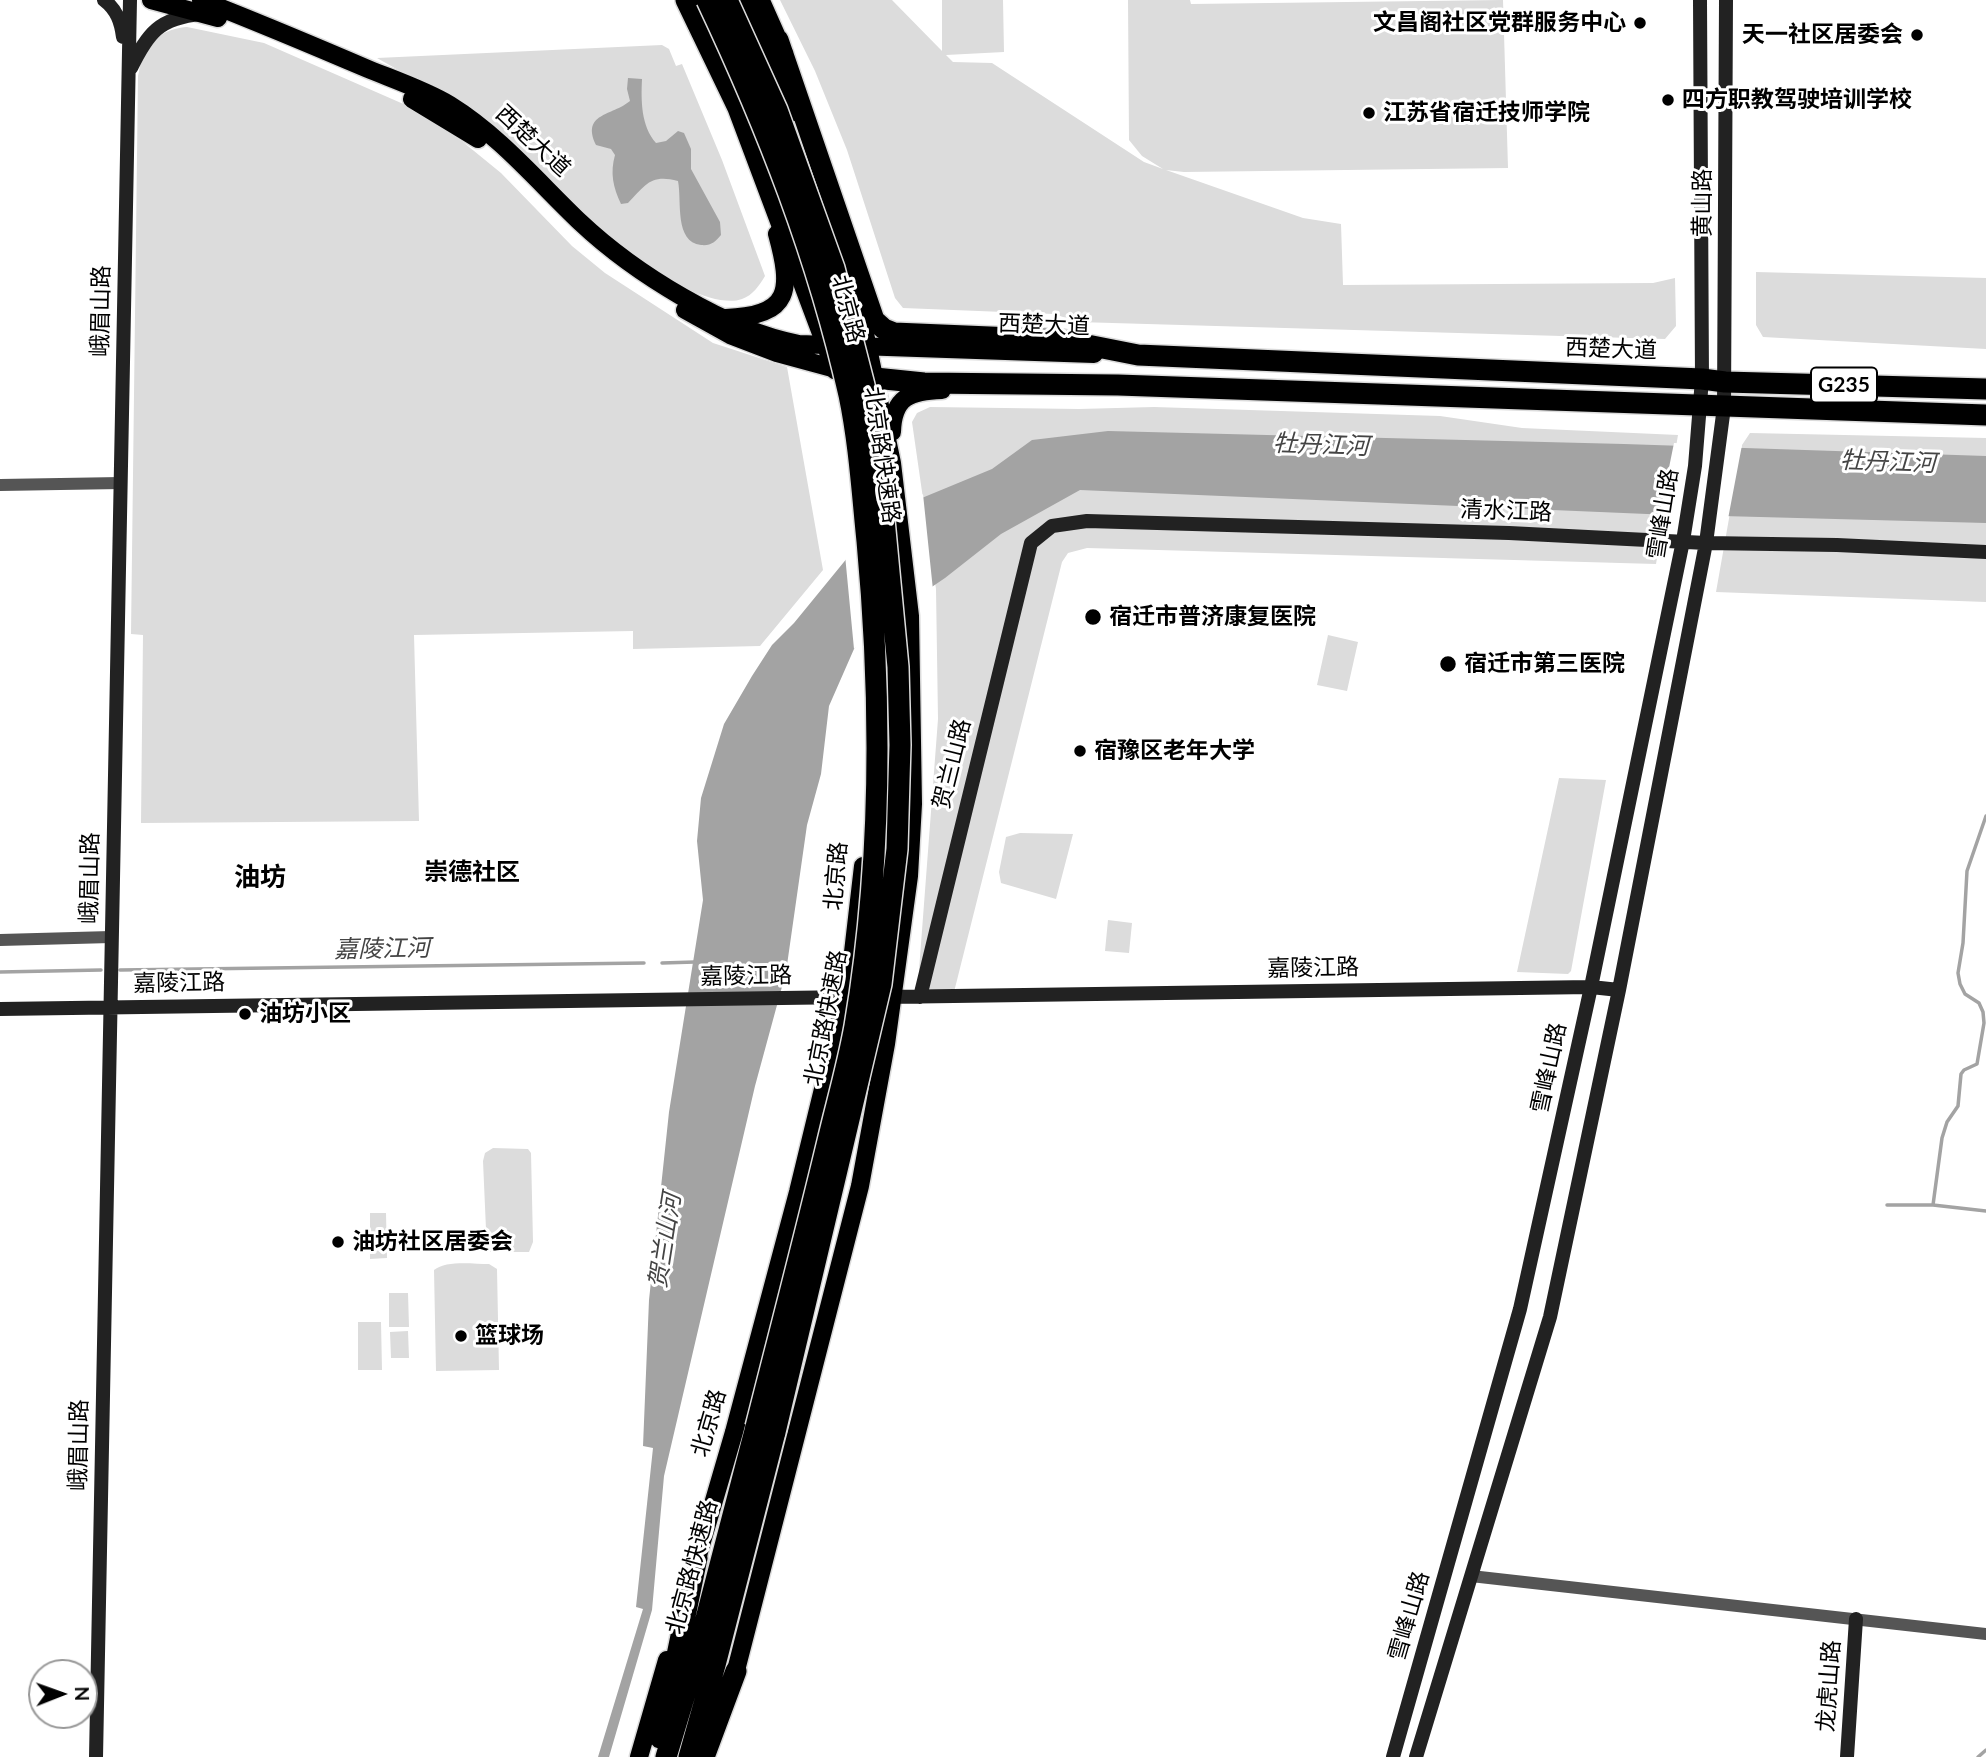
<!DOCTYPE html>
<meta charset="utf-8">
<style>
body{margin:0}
#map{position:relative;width:1986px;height:1757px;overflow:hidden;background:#fff;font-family:Lato,sans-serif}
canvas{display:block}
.north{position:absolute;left:28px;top:1659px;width:70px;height:70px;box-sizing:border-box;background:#fff;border:2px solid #999;border-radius:50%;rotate:89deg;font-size:19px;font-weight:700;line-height:28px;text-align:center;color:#000}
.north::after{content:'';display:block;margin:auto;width:24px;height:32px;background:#000;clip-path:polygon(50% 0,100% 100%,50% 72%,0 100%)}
</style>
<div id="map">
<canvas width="1986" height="1757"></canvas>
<div class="north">N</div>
</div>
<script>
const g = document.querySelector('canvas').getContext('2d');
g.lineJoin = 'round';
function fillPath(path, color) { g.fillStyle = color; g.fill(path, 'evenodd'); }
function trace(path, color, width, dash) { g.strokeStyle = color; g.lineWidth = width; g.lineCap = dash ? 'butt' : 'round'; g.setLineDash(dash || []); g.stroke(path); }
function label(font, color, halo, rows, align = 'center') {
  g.font = font + ' Lato,"Noto Sans SC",sans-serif'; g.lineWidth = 6; g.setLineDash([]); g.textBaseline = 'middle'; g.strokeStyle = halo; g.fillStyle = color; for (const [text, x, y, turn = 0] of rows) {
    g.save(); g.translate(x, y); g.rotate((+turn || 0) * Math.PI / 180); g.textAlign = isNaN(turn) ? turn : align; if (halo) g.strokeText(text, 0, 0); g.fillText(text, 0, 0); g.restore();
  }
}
fillPath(new Path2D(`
 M780 0H892L942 51V0H1003L1004 52 946 55 953 62 992 63 1144 162 1163 169 1142 156 1129 140 1128 0H1190L1191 4 1503 0 1508 168 1184 172 1166 170 1303 218 1341 224 1343 285 1653 283 1675 278 1676 326 1665 339 1078 322 1054 314 903 308 895 298 847 150 815 71Z
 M187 27 264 43 408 106 463 142 501 173 572 246 605 273 713 343 787 367 823 570 760 646 633 649V631L414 635 419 821 141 823 143 635 131 634 138 76C140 69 140 59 143 53 151 37 170 28 187 27Z
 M662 45 669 49 676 66 682 64 722 160 765 276C759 286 753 295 742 299 718 308 671 282 650 270L428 87 377 58Z
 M1756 272 1986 278V349L1763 337 1756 325Z
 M930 407 1079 409 1154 407 1440 416 1522 428 1678 435 1656 564 1087 548 1068 553 1062 562 954 992 932 991 921 981 919 970 938 719 936 589 912 422 917 413Z
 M1750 433 1986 438V602L1716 592 1742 445Z
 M1328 635 1358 642 1347 691 1317 685Z
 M1559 778 1606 780 1571 971 1568 974 1517 972Z
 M1020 833 1073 834 1056 899 1001 883 999 872 1006 837Z
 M1108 920 1132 923 1129 953 1105 951Z
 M493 1148 528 1149 531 1153 533 1242 529 1252H487L483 1161 485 1153Z
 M370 1213H386L387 1258 370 1259Z
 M489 1264 497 1269 499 1370 436 1371 434 1270C446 1260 473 1264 489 1264Z
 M389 1293H408L409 1327H389Z
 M358 1322H381L382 1370H358Z
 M408 1331 409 1358H391L390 1332Z`), '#dcdcdc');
fillPath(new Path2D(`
 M628 78 642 79C641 101 641 126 656 143L666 141 678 131 684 133 691 149V169L720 222 721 235C715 242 711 246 701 245 674 242 682 201 678 181 650 174 646 185 628 203L621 204C613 187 610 173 615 155L611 149 596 145C581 113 612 116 630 101L627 89Z
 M1108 431 1624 444 1986 456V523L1647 514 1080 490 1001 534 945 578 886 618 854 649 829 706 821 774 807 825 786 972 755 1086 664 1476 652 1610 609 1757H598L643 1609 636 1607 653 1448 643 1446 649 1300 669 1112 703 900 697 841 701 798 724 724 752 676 772 645 794 623 848 557 917 500 992 469 1032 440Z`), '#a3a3a3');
fillPath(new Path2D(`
 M1674 443 1742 445 1728 519 1659 517Z
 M923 494 933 590 888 620 871 637 854 649 845 555Z`), '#fff');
trace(new Path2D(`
 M662 963 695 962
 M120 970 644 963
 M0 972 101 970
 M1887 1205H1933L1986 1211
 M1933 1205 1942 1138 1947 1122 1958 1106 1961 1074 1964 1070 1977 1064 1984 1023 1983 1012 1979 1003 1965 994 1960 984 1958 973 1963 943 1967 871 1986 816
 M1978 1757 1986 1750`), '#a3a3a3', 3.5);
const primary = new Path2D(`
 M151 0 218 18
 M201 0C257 22 312 45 368 69 395 80 425 90 450 105 500 136 538 182 580 222 633 272 727 331 799 344L1094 354
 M741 0 794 112
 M412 99 478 139
 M685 310 730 335 777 353 836 369
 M726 318C792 316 792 289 777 234
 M892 432C893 397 910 391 942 390
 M694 1569 734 1432 798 1192 850 978 863 866
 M733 1682 860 1186 886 1044 909 876 913 804 910 616 892 463 858 300
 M639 1757 667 1660`);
const highway = new Path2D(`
 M686 0 738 108 836 369 875 378 924 383 1118 385 1986 415
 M759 0 783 54
 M778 40 874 320 884 329 894 333 1062 340 1138 355 1702 379 1725 382 1986 389
 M660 1738 697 1558
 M666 1757 695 1661 756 1427
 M689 1757 715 1665 775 1432
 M704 1757 736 1671`);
trace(primary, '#dbdbdb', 21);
trace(highway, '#dbdbdb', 24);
trace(new Path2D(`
 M0 485 121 483
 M0 940 111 937
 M1471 1576 1986 1634`), '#555', 12);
trace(new Path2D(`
 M104 0C117 10 121 22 123 37
 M131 68C148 33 159 18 201 14
 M883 997 1591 987 1619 990
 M920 997 1031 543 1052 526 1087 521 1509 533 1706 543 1837 545 1986 552
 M0 1009 853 997
 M96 1757 130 0
 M1393 1757 1520 1309 1591 987 1683 541 1695 466 1702 379 1700 0
 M1416 1757 1550 1317 1619 990 1706 543 1724 407 1726 0
 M1847 1757 1856 1619`), '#222', 14);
trace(primary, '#000', 18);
trace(highway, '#000', 21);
const highwayBridge = new Path2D(`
 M707 0C767 127 818 257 849 395 859 443 862 492 867 541 882 702 882 866 855 1026 848 1065 837 1103 828 1141 805 1237 780 1332 756 1427
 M727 0 777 110 834 268 864 385 881 488 898 667 900 745 897 849 881 984 775 1432`);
trace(highwayBridge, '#dbdbdb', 24, []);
trace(highwayBridge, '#000', 21);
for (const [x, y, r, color] of [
 [1640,23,7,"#000"],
 [1917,35,7,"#000"],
 [1668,100,7,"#000"],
 [1369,113,7,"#000"],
 [1093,617,9,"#000"],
 [1448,664,9,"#000"],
 [1080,751,7,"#000"],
 [245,1014,7,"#000"],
 [338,1242,7,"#000"],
 [461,1336,7,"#000"]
]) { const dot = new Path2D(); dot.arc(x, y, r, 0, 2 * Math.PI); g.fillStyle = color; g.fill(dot); trace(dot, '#fff', 2.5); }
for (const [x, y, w] of [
 [1844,385,66]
]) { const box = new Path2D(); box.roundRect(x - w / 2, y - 17.5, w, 35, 5); g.fillStyle = '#fff'; g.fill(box); trace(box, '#000', 2); }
label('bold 21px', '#000', null, [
 ["G235",1844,385]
]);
label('bold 23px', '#000', '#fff', [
 ["文昌阁社区党群服务中心",1626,23,"right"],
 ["天一社区居委会",1903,35,"right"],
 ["四方职教驾驶培训学校",1682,100],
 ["江苏省宿迁技师学院",1383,113],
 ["宿迁市普济康复医院",1109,617],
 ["宿迁市第三医院",1464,664],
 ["宿豫区老年大学",1094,751],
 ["油坊小区",259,1014],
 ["油坊社区居委会",352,1242],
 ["篮球场",475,1336]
], 'left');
label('23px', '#000', '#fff', [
 ["西楚大道",533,141,43],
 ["黄山路",1703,203,-90],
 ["北京路",848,309,75],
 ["峨眉山路",101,311,-89],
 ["西楚大道",1044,325,2],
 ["西楚大道",1611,349,2],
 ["北京路快速路",882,455,82],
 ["清水江路",1506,511,2],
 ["雪峰山路",1663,514,-81],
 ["贺兰山路",952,764,-76],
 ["北京路",836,876,-85],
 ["峨眉山路",90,878,-89],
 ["嘉陵江路",1313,968,-1],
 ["嘉陵江路",746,976,-1],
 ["嘉陵江路",179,983,-1],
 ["北京路快速路",826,1018,-79],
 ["雪峰山路",1549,1068,-78],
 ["北京路",709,1423,-74],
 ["峨眉山路",79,1445,-89],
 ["北京路快速路",692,1567,-75],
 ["雪峰山路",1409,1616,-74],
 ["龙虎山路",1829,1686,-86]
]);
label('italic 24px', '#444', '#fff', [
 ["牡丹江河",1321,445,2],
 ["牡丹江河",1888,462,2],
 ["嘉陵江河",382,949,-1],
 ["贺兰山河",665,1241,-81]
]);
label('bold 24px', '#000', '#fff', [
 ["崇德社区",472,872]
]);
label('bold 26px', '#000', '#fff', [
 ["油坊",260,878]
]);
</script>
